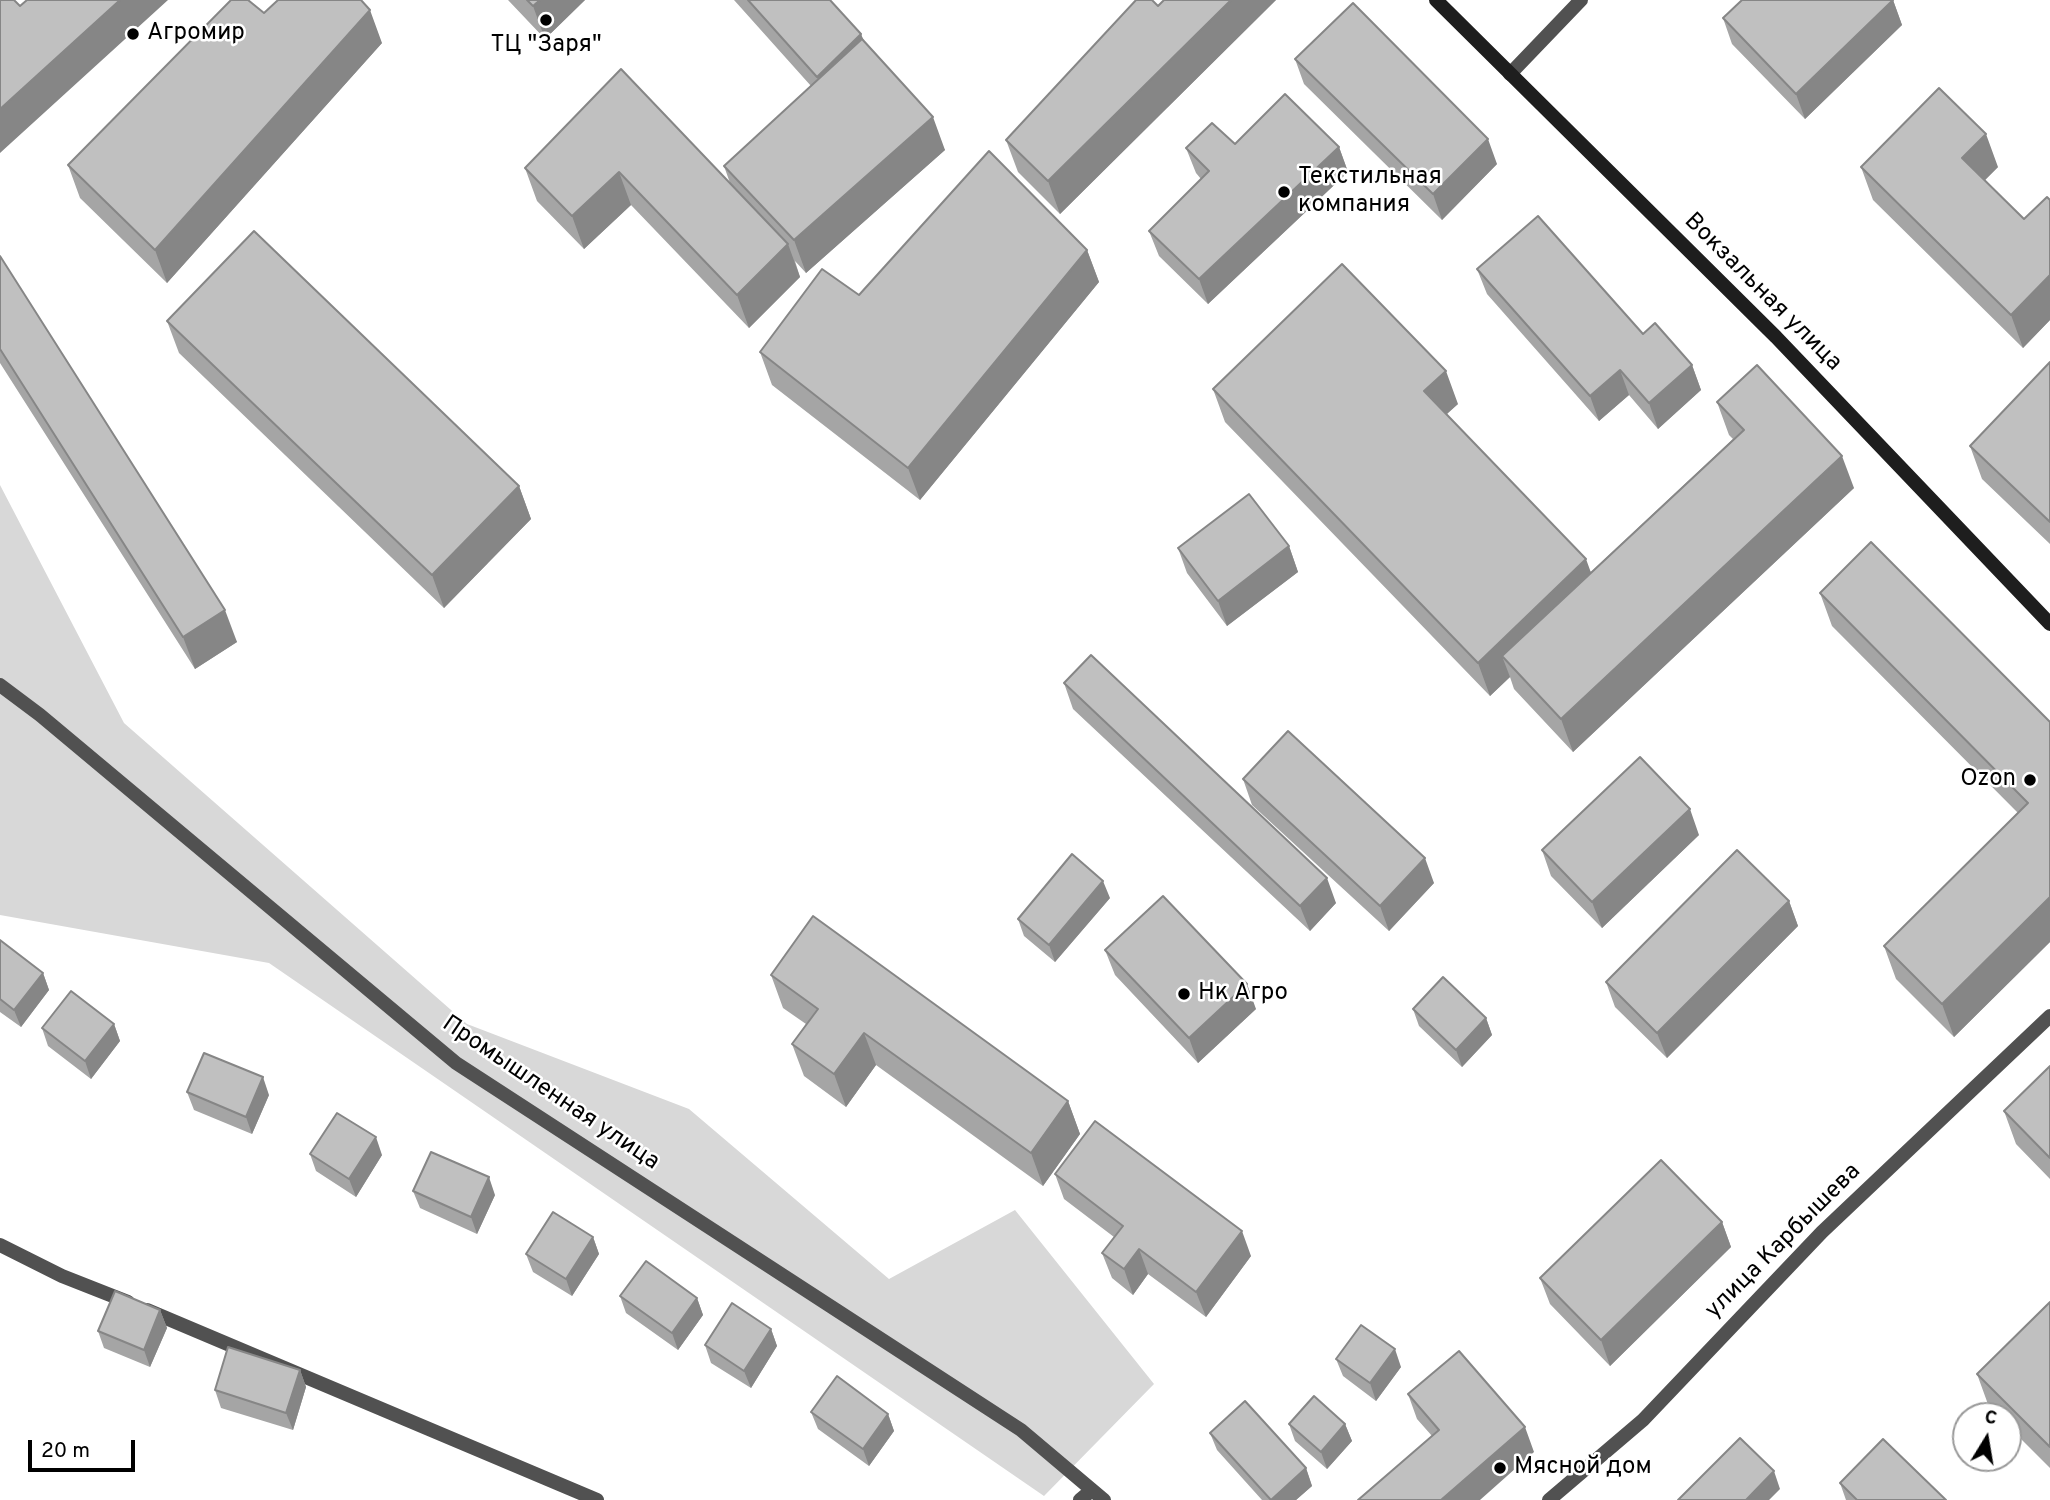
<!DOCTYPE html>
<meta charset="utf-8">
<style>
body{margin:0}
#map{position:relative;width:2050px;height:1500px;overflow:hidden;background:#fff;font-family:Overpass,sans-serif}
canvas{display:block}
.north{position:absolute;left:1952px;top:1402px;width:70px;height:70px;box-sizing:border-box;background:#fff;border:2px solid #999;border-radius:50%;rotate:11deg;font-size:19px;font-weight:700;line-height:28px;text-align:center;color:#000}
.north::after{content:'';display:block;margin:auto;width:24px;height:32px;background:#000;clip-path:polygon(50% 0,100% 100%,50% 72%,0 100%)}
.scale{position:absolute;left:28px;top:1440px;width:107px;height:32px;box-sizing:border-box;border:4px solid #000;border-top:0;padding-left:9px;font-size:21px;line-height:24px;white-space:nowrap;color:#000;-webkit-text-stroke:5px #fff;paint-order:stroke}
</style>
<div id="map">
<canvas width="2050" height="1500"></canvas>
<div class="north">С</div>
<div class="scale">20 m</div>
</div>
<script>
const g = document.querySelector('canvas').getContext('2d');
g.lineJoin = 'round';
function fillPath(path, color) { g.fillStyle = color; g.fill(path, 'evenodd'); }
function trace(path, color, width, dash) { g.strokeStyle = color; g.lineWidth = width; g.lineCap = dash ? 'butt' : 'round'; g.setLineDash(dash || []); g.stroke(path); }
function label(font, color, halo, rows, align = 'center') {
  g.font = font + ' Overpass,sans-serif'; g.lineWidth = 5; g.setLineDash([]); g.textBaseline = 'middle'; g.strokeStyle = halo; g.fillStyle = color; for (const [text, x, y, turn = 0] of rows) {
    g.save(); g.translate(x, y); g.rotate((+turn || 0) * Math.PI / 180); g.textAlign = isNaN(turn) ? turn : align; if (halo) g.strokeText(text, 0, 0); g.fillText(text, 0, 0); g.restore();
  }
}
fillPath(new Path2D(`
 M0 485 124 723 467 1024 689 1109 889 1279 1015 1210 1154 1384 1044 1496 269 963 0 915Z`), '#d8d8d8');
trace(new Path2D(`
 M1510 74 1581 0
 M0 685 40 715 456 1063 1021 1430 1104 1500
 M0 1245 62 1276 128 1302
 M147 1310 597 1500
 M1080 1500 1092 1490
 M1549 1500 1643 1420 1822 1232 2050 1016`), '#515151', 14);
trace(new Path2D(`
 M1436 0 1776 337 2050 624`), '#1e1e1e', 14);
fillPath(new Path2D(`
 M508 0H585L545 39Z
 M734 0H830L861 34 864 41 945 150 806 273 795 261 800 277 749 328 631 205 584 249 537 201 525 168 621 69 730 183 724 166 811 86Z
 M1164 0H1276L1060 214 1018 172 1006 140Z
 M1893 0 1902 25 1805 119 1732 44 1723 18Z
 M264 13 382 43 167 283 80 198 68 165Z
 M1295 59 1497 164 1442 220 1304 84Z
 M1235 144 1339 147 1348 172 1208 304 1159 256 1149 231 1201 179 1196 173 1186 148Z
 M1861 167H1998L1985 180 2024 219 2050 200V320L2023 348 1873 200Z
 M1087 250 1099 282 920 500 772 385 760 352 859 295Z
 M0 256 237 642 195 669 0 363Z
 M1477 269 1643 334 1692 365 1701 390 1658 429 1629 395 1599 421 1487 294Z
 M167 321 519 486 531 519 444 608 179 353Z
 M2050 362V544L1982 479 1970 446Z
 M1213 389 1458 404 1446 414 1591 572 1733 439 1729 435 1717 402 1854 488 1573 752 1514 689 1510 677 1490 696 1225 422Z
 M1289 546 1298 572 1227 626 1187 573 1178 548Z
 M1820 593 2050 722V942L1954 1037 1896 979 1884 946 2018 813 1832 626Z
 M1064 683 1336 903 1310 931 1073 709Z
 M1243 779 1434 883 1389 931 1252 805Z
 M1699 835 1602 928 1551 876 1542 850Z
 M1110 898 1055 962 1024 936 1018 919Z
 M1789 901 1798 926 1667 1058 1615 1007 1606 982Z
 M0 940 43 973 49 990 21 1027 0 1012Z
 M1105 950 1256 1009 1198 1063 1115 975Z
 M771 975 1068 1101 1080 1134 1043 1186 876 1065 846 1107 804 1076 792 1044 806 1024 783 1008Z
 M1413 1009 1486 1018 1492 1035 1462 1067 1419 1026Z
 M114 1024 120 1041 91 1079 48 1046 42 1028Z
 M2050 1066V1179L2016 1144 2004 1111Z
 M187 1092 269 1095 252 1134 194 1110Z
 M310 1154 382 1155 356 1197 316 1171Z
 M1055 1174 1251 1256 1206 1317 1148 1274 1133 1295 1112 1278 1102 1253 1114 1237 1064 1199Z
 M413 1191 495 1195 477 1234 420 1208Z
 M1722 1222 1731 1247 1610 1366 1550 1304 1540 1278Z
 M593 1237 599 1254 572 1296 533 1272 526 1254Z
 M620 1296 697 1298 703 1315 678 1350 626 1313Z
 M2050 1302V1468L2008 1426V1416H1998L1989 1407 1977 1374Z
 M160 1310 167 1328 150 1367 104 1348 98 1331Z
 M771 1329 777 1346 751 1388 711 1363 705 1345Z
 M1336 1359 1401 1367 1376 1401 1343 1376Z
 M300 1370 306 1387 293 1430 221 1408 215 1390Z
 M1408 1394 1534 1452 1432 1436 1417 1419Z
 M811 1412 888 1414 894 1431 869 1466 818 1429Z
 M1289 1424H1345L1352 1441 1327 1469 1295 1441Z
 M1210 1433 1306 1468 1312 1486 1296 1500H1262L1217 1450Z
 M1840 1483 1946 1500H1846Z`), '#a5a5a5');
fillPath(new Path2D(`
 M120 0H168L0 153V109Z
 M540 0H585L545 39 533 6Z
 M1231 0H1276L1060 214 1048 181Z
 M1893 0 1902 25 1805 119 1796 94Z
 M370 10 382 43 167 283 155 250Z
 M861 34 870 59 826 102 817 77Z
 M933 117 945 150 806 273 794 240Z
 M1986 134 1998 167 1974 191 1962 158Z
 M1488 139 1497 164 1442 220 1433 194Z
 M1339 147 1348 172 1208 304 1199 279Z
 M619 172 631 205 584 249 572 216Z
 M788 244 800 277 749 328 737 295Z
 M1087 250 1099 282 920 500 908 468Z
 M2050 275V320L2023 348 2011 315Z
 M1692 365 1701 390 1658 429 1649 403Z
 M1620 370 1629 395 1599 421 1590 396Z
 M1446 371 1458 404 1436 424 1424 391Z
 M1842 456 1854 488 1573 752 1561 719Z
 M519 486 531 519 444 608 432 575Z
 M1289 546 1298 572 1227 626 1218 601Z
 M1586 559 1598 592 1502 656 1510 677 1490 696 1478 663Z
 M225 610 237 642 195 669 183 637Z
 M1690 809 1699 835 1602 928 1592 902Z
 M1425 858 1434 883 1389 931 1380 906Z
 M1327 878 1336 903 1310 931 1300 906Z
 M1103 881 1110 898 1055 962 1049 945Z
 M2050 897V942L1954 1037 1942 1004Z
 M1789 901 1798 926 1667 1058 1657 1033Z
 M43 973 49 990 21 1027 14 1010Z
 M1247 984 1256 1009 1198 1063 1189 1038Z
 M1486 1018 1492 1035 1462 1067 1456 1050Z
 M114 1024 120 1041 91 1079 85 1061Z
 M864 1033 876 1065 846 1107 834 1074Z
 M263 1077 269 1095 252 1134 246 1117Z
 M1068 1101 1080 1134 1043 1186 1031 1153Z
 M376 1137 382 1155 356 1197 349 1179Z
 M489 1177 495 1195 477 1234 471 1217Z
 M1722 1222 1731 1247 1610 1366 1601 1340Z
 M1242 1231 1251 1256 1206 1317 1196 1292Z
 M593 1237 599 1254 572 1296 566 1279Z
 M1139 1249 1148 1274 1133 1295 1124 1269Z
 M697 1298 703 1315 678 1350 672 1333Z
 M160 1310 167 1328 150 1367 144 1350Z
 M771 1329 777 1346 751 1388 744 1371Z
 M1395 1349 1401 1367 1376 1401 1370 1383Z
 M300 1370 306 1387 293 1430 286 1413Z
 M888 1414 894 1431 869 1466 863 1449Z
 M1345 1424 1352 1441 1327 1469 1321 1452Z
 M1525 1427 1534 1452 1480 1500H1441Z
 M1306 1468 1312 1486 1296 1500H1271Z
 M1774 1471 1780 1489 1769 1500H1746Z`), '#868686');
const building = new Path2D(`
 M0 0H14L20 6 27 0H120L0 109Z
 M231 0H248L264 13 278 0H361L370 10 155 250 68 165Z
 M527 0H540L533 6Z
 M748 0H830L861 34 817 77Z
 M1136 0H1152L1158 6 1164 0H1231L1048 181 1006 140Z
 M1742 0H1893L1796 94 1723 18Z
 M1353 3 1488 139 1433 194 1295 59Z
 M862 39 933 117 794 240 724 166Z
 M621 69 788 244 737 295 619 172 572 216 525 168Z
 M1939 88 1986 134 1962 158 2024 219 2047 197 2050 200V275L2011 315 1861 167Z
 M1285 94 1339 147 1199 279 1149 231 1209 171 1186 148 1212 123 1235 144Z
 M989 151 1087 250 908 468 760 352 822 269 859 295Z
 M1538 216 1643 334 1655 323 1692 365 1649 403 1620 370 1590 396 1477 269Z
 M254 231 519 486 432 575 167 321Z
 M0 256 225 610 183 637 0 349Z
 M1342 264 1446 371 1424 391 1586 559 1478 663 1213 389Z
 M2050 362V522L1970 446Z
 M1757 365 1842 456 1561 719 1502 656 1744 430 1717 402Z
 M1249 494 1289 546 1218 601 1178 548Z
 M1871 542 2050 722V897L1942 1004 1884 946 2028 803 1820 593Z
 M1091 655 1327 878 1300 906 1064 683Z
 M1288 731 1425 858 1380 906 1243 779Z
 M1640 757 1690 809 1592 902 1542 850Z
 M1737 850 1789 901 1657 1033 1606 982Z
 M1072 854 1103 881 1049 945 1018 919Z
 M1163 896 1247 984 1189 1038 1105 950Z
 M813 916 1068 1101 1031 1153 864 1033 834 1074 792 1044 818 1009 771 975Z
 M0 940 43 973 14 1010 0 999Z
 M1443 977 1486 1018 1456 1050 1413 1009Z
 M71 991 114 1024 85 1061 42 1028Z
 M204 1053 263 1077 246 1117 187 1092Z
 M2050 1066V1158L2004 1111Z
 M337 1113 376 1137 349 1179 310 1154Z
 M1095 1121 1242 1231 1196 1292 1139 1249 1124 1269 1102 1253 1123 1226 1055 1174Z
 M431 1152 489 1177 471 1217 413 1191Z
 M1661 1160 1722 1222 1601 1340 1540 1278Z
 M553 1212 593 1237 566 1279 526 1254Z
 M646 1261 697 1298 672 1333 620 1296Z
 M115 1291 160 1310 144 1350 98 1331Z
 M2050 1302V1447L1977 1374Z
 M732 1303 771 1329 744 1371 705 1345Z
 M1361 1325 1395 1349 1370 1383 1336 1359Z
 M228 1347 300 1370 286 1413 215 1390Z
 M1459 1351 1525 1427 1441 1500H1358L1439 1430 1408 1394Z
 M837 1376 888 1414 863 1449 811 1412Z
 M1314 1396 1345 1424 1321 1452 1289 1424Z
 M1245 1401 1306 1468 1271 1500 1210 1433Z
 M1740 1438 1774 1471 1746 1500H1678Z
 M1883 1439 1946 1500H1857L1840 1483Z`);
fillPath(building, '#c0c0c0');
trace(building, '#868686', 2);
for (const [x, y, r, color] of [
 [546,20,7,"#000"],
 [133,34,7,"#000"],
 [1284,192,7,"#000"],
 [2030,780,7,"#000"],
 [1184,994,7,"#000"],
 [1500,1468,7,"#000"]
]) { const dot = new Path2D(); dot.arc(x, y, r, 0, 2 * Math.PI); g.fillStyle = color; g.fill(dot); trace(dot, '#fff', 2.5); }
label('24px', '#000', '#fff', [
 ["Агромир",147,34],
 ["ТЦ \"Заря\"",546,46,"center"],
 ["Текстильная",1298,178],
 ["компания",1298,206],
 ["Ozon",2016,780,"right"],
 ["Нк Агро",1198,994],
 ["Мясной дом",1514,1468]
], 'left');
label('24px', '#000', '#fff', [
 ["Вокзальная улица",1762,293,45],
 ["Промышленная улица",550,1094,34],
 ["улица Карбышева",1784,1242,-45]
]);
</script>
